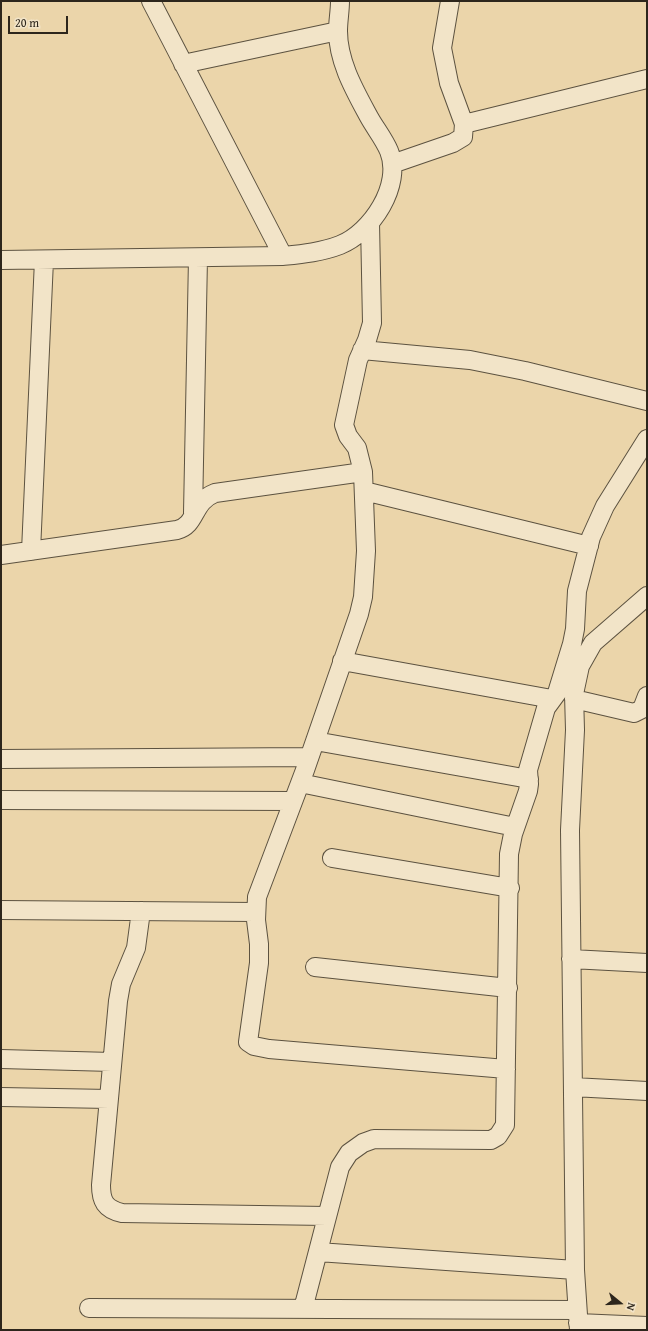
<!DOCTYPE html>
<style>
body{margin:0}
#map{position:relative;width:648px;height:1331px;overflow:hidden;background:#ebd5aa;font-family:"Gentium Book Plus",serif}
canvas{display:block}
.frame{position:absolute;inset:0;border:2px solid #2d261c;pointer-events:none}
.north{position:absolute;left:600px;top:1283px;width:40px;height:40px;-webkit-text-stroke:3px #f2e4c8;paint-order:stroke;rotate:108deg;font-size:11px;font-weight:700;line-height:16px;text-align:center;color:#2d261c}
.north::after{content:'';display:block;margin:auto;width:14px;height:18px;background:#2d261c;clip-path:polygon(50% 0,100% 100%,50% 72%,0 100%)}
.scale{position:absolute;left:8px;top:16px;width:60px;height:18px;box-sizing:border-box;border:2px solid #2d261c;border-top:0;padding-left:5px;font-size:12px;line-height:14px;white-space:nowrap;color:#2d261c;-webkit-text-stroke:3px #f2e4c8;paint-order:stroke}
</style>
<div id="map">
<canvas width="648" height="1331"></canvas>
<div class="frame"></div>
<div class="north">N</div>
<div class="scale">20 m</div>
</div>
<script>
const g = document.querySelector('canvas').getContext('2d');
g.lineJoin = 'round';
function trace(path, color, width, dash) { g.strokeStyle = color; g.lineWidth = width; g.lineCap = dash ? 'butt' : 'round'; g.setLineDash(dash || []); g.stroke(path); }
const street = new Path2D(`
 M151 1 283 256
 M183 64 338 31
 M464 124 647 79
 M392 164 453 143 463 137 464 124 449 83 442 48 450 1
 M370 223 372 323 367 340 358 360 344 425 348 436 357 448 363 472 366 551 363 597 359 614 305 770 257 897 256 920 259 944V963L248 1042 254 1046 269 1049 506 1069
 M1 260 283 256C302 254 322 252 340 245 371 233 403 185 389 151 384 139 375 128 369 117 355 91 338 62 338 31 338 21 340 11 340 1
 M362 350 470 360 525 371 647 401
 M364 491 589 546
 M193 513 198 258
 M31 551 44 260
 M1 555 177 530C197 525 192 502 215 493L363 472
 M342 661 552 699
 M574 699 634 713 642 709 647 696
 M315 741 529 779
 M1 759 309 757
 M300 783 515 827
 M1 800 293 801
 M332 858 510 888
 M1 910 256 912
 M141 911 136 948 121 984 118 1001 101 1185C101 1201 105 1209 122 1213L327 1216
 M571 959 647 963
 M315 967 508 988
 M1 1059 112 1062
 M573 1087 647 1091
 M1 1097 109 1099
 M318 1252 575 1270
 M89 1308 577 1310
 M303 1309 340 1167 349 1153 363 1143 374 1139 491 1140 498 1136 505 1125 509 854 513 834 528 791 529 784 528 770 546 708 557 693 572 644 575 629 577 591 591 537 605 506 647 439
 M578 1323 647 1326
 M579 1330 575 1270 570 830 575 730 574 694 580 666 593 643 647 596`);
trace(street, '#5c5240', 20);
trace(street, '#f2e4c8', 18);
</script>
